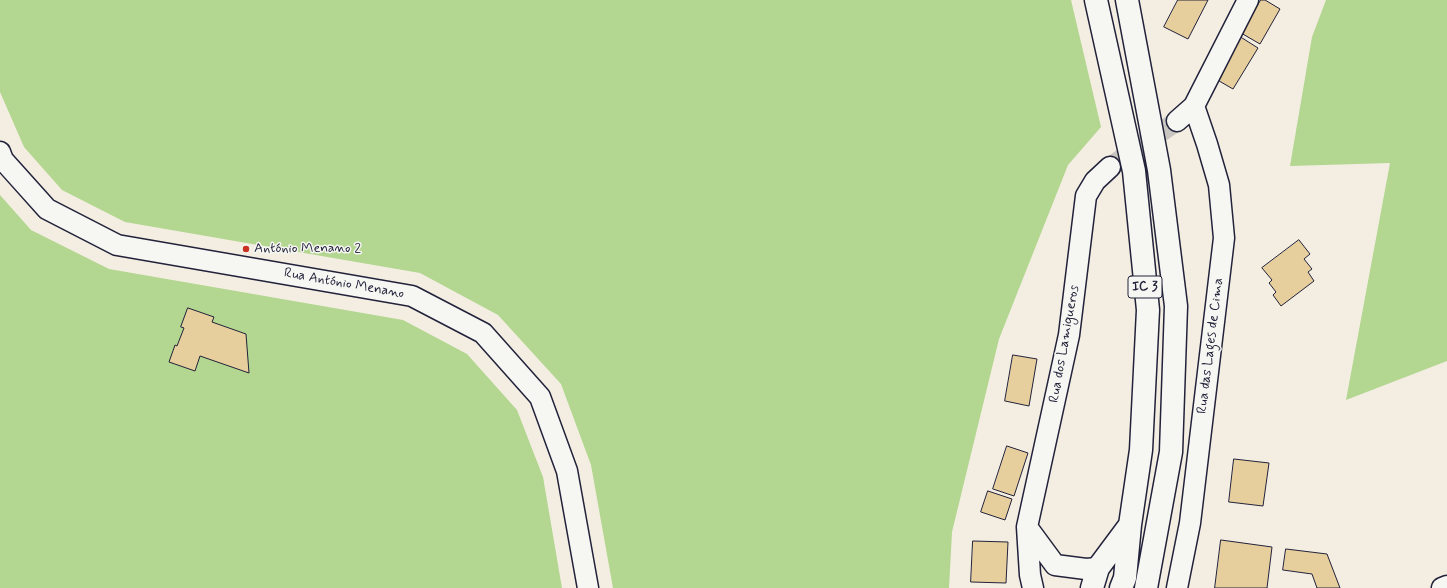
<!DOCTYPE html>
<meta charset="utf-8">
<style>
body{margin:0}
canvas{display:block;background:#f3eee1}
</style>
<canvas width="1447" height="588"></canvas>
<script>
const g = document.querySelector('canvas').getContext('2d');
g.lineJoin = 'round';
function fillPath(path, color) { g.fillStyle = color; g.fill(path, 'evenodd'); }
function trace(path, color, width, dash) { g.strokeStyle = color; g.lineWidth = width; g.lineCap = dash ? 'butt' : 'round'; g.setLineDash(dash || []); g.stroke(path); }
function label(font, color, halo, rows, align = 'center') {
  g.font = font + ' Mynerve,sans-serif'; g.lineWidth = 3; g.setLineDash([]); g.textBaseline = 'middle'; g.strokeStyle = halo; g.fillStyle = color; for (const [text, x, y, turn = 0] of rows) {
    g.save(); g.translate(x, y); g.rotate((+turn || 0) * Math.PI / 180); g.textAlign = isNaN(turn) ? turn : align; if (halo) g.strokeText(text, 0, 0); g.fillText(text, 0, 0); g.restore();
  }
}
fillPath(new Path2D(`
 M0 0H1071L1101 127 1068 165 999 339 952 532 949 588H613L591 465 561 384 498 315 420 273 125 222 62 190 24 147 0 92Z
 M1326 0H1447V361L1346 400 1390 163 1290 166 1312 37Z
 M0 195 31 230 109 269 403 320 467 354 517 410 543 477 562 588H0Z`), '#b3d690');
const building = new Path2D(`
 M1178 0H1208L1188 39 1164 27Z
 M1261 0H1265L1280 9 1260 44 1241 33Z
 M1239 36 1258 48 1233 89 1214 78Z
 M1299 240 1310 254 1304 259 1312 269 1308 272 1314 281 1281 306 1273 295 1276 292 1269 283 1272 280 1262 268Z
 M188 308 214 317 212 322 246 334 249 373 200 356 195 371 169 362 175 345 177 346 184 328 181 327Z
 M1013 355 1037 359 1029 406 1005 401Z
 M1007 446 1028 453 1014 496 993 489Z
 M1234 459 1269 463 1263 506 1229 502Z
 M988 491 1012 499 1005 520 981 512Z
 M1221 540 1272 547 1267 588H1215Z
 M973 541 1008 542 1006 583 971 582Z
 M1286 549 1327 554 1340 588H1317L1312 574 1283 570Z`);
fillPath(building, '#e7ce9d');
trace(building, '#22223b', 1);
trace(new Path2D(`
 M1110 167 1177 121`), '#c9c5c0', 20, [20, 10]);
const minor = new Path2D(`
 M1177 121 1194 106 1248 0
 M0 152 3 160 47 209 117 245 412 296 483 333 540 397 567 471 588 588
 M1027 527 1055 565 1086 569 1098 568
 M1033 588 1030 575 1027 527 1069 335 1086 196 1095 181 1110 167
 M1177 588 1190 523 1224 238 1219 185 1207 144 1194 106
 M1442 588 1447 586`);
const highway = new Path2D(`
 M1096 0 1134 171 1148 310 1141 450 1130 525 1125 578 1121 588
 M1127 0 1159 170 1176 306 1171 452 1146 588
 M1092 588 1098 568 1130 525`);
trace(minor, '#22223b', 23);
trace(highway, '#22223b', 25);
trace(minor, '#f6f6f2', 20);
trace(highway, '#f6f6f2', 22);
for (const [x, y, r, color] of [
 [246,249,4,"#c8321e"]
]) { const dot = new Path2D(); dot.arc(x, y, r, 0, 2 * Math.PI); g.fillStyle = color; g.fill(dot); trace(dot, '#f6f6f2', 1.5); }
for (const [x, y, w] of [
 [1145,287,34]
]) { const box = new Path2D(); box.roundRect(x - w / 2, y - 11, w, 22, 3); g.fillStyle = '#f6f6f2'; g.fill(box); trace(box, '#22223b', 1); }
label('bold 13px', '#22223b', null, [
 ["IC 3",1145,287]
]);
label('14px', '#22223b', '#f6f6f2', [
 ["António Menano 2",254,249]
], 'left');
label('14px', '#22223b', '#f6f6f2', [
 ["Rua António Menano",344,284,10],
 ["Rua dos Lamigueros",1065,344,-80],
 ["Rua das Lages de Cima",1211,346,-83]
]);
</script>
